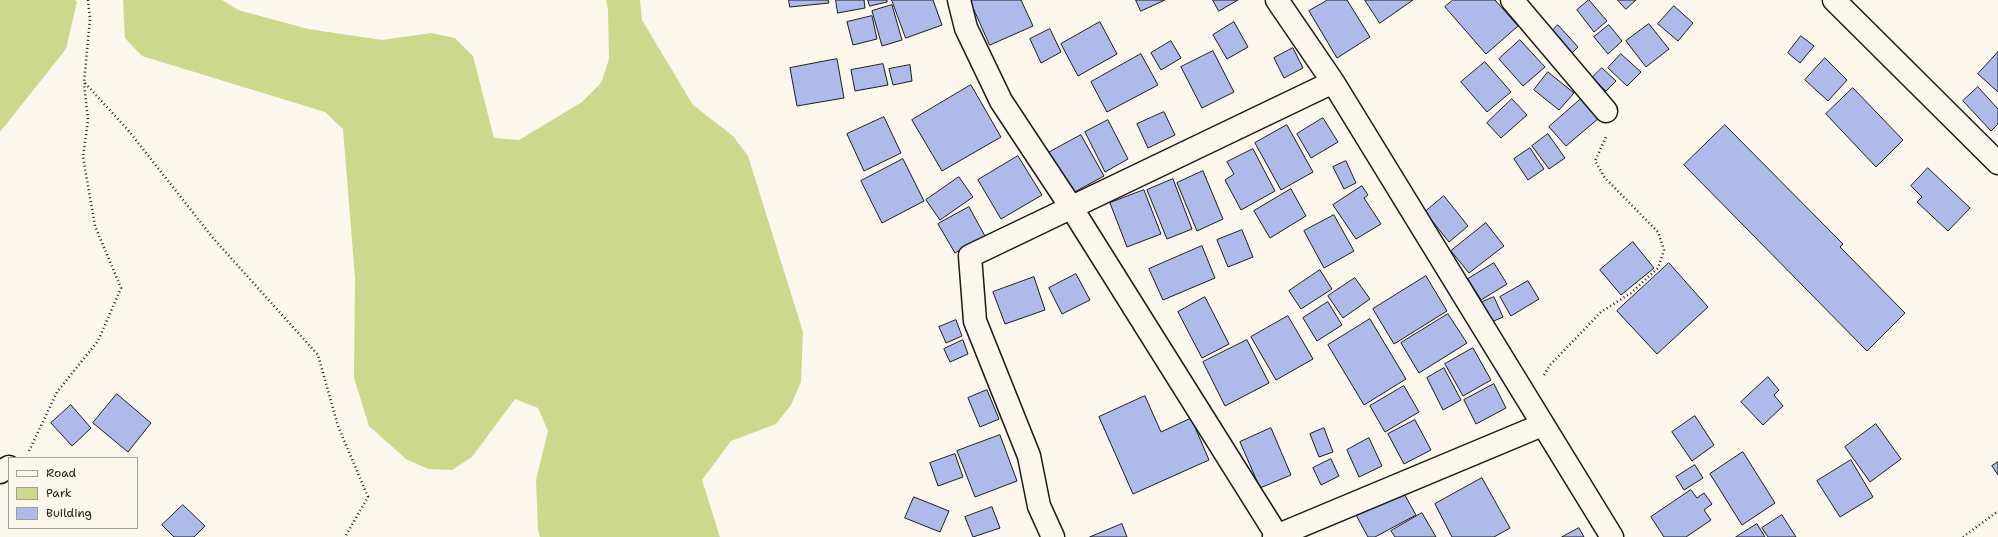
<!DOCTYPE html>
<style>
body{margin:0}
#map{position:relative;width:1998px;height:537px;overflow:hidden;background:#fbf7ec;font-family:"Shantell Sans",sans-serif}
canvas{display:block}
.legend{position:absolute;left:8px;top:457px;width:130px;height:72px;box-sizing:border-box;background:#fbf7ec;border:1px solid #a29f99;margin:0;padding:5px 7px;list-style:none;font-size:12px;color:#1c1c1c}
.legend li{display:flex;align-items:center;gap:8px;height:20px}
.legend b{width:20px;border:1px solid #a29f99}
</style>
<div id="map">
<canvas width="1998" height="537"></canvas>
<ul class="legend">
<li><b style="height:5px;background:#fbf7ec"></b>Road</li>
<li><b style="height:11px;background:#ccd88b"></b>Park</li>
<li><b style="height:11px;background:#adbaea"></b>Building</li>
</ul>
</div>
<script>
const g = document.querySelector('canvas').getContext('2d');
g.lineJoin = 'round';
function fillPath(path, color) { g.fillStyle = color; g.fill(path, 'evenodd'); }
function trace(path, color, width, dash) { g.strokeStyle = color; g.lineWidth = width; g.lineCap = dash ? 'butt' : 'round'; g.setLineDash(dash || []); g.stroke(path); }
fillPath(new Path2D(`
 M0 0H75L77 2 66 49 0 132Z
 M123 0H222L238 10 308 29 382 40 431 33 455 38 473 56 494 138 519 140 582 102 601 83 609 59 608 9 606 0H640L642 20 693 105 733 136 748 156 803 332 801 382 791 405 776 424 731 441 702 480 720 537H540L538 530 536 480 548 431 538 408 515 399 472 457 452 470 428 469 406 459 369 426 354 378 355 278 343 129 325 112 142 56 125 38Z`), '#ccd88b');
const building = new Path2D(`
 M789 0H828L829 3 790 7Z
 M836 0H864L865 8 838 13Z
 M868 0H887V2L870 6Z
 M892 0H933L942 25 906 38Z
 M970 0H1021L1033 26 990 45Z
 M1136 0H1165L1141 11Z
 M1213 0H1238L1219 11Z
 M1328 0H1347L1370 37 1337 58 1309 11Z
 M1365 0H1413L1380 23Z
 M1453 0H1495L1518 26 1486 54 1445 7Z
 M1589 0 1607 21 1594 32 1577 10Z
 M1618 0H1636L1626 9Z
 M892 5 902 40 882 46 872 11Z
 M1674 6 1693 23 1678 41 1658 24Z
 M872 16 877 39 853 45 847 22Z
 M1100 22 1117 54 1078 76 1061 44Z
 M1234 22 1248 47 1227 59 1213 35Z
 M1649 24 1669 49 1646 67 1626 41Z
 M1558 25 1578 47 1567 58 1547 36Z
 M1609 25 1622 41 1608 54 1594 37Z
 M1050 29 1061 52 1041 63 1030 39Z
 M1801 36 1814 46 1800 63 1788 53Z
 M1520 40 1545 67 1523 86 1499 59Z
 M1171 41 1181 58 1161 70 1151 53Z
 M1293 48 1303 68 1284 78 1274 58Z
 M1213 51 1234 92 1202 108 1181 67Z
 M1998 52V92L1978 74Z
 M1141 54 1158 85 1107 112 1091 82Z
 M1621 54 1641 72 1627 86 1608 68Z
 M1825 58 1847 80 1828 101 1805 80Z
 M837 59 844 98 797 106 790 68Z
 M1485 62 1511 92 1487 112 1461 82Z
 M883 64 888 85 855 91 851 70Z
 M910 65 912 81 893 85 889 69Z
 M1602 68 1616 81 1606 91 1592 78Z
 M1548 72 1574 93 1559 110 1534 90Z
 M971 85 1001 137 942 171 912 120Z
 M1978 87 1998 109V124L1991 131 1963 101Z
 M1853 88 1903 140 1876 167 1826 114Z
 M1582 98 1599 118 1566 146 1549 127Z
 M1512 99 1527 115 1501 138 1487 123Z
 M1164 112 1175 135 1148 148 1137 124Z
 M884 117 901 153 864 171 847 134Z
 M1323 118 1338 142 1311 158 1297 134Z
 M1108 120 1128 159 1105 172 1085 132Z
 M1287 125 1313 172 1281 190 1255 143Z
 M1725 125 1843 244 1840 247 1905 313 1867 351 1684 165Z
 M1548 134 1565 158 1549 169 1532 146Z
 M1081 135 1104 176 1071 194 1048 153Z
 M1530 148 1544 169 1528 180 1514 159Z
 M1253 149 1275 191 1241 210 1225 180 1234 174 1227 162Z
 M1018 156 1042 195 1001 219 978 180Z
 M903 159 924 201 882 223 861 181Z
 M1346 161 1356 183 1344 189 1333 167Z
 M1928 168 1970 208 1948 231 1917 202 1922 197 1911 186Z
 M1203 171 1223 219 1197 231 1177 183Z
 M959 177 973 197 940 220 926 200Z
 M1173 179 1192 229 1167 239 1147 190Z
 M1362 186 1368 195 1364 198 1381 224 1356 239 1333 205Z
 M1291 189 1306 216 1270 238 1254 211Z
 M1144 190 1161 234 1127 247 1110 203Z
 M1444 196 1468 226 1449 242 1425 212Z
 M969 207 985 236 955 253 938 224Z
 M1334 215 1354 251 1324 268 1304 231Z
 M1486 223 1504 246 1469 273 1451 251Z
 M1242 230 1253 257 1228 267 1217 240Z
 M1633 242 1654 268 1621 295 1600 270Z
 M1202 246 1215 278 1163 300 1149 269Z
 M1494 263 1507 284 1481 300 1468 279Z
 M1669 263 1708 307 1657 354 1617 311Z
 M1320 270 1332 289 1301 309 1289 291Z
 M1076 274 1090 300 1062 314 1049 288Z
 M1426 276 1447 311 1394 344 1373 309Z
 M1034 277 1045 310 1005 324 993 292Z
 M1355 278 1370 299 1343 318 1328 296Z
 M1528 281 1539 299 1511 316 1500 297Z
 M1205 297 1229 344 1202 358 1178 312Z
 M1494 297 1503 317 1487 324 1478 304Z
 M1328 302 1342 325 1317 341 1303 318Z
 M1448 314 1467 343 1419 373 1401 343Z
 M1288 316 1313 359 1276 380 1251 337Z
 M1370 319 1406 379 1364 405 1328 345Z
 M956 320 962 336 946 343 939 327Z
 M963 340 968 354 950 362 944 349Z
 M1247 340 1269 383 1225 406 1203 362Z
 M1473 348 1491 380 1463 396 1445 364Z
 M1444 368 1461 400 1443 410 1427 378Z
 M1768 377 1779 390 1774 395 1783 406 1763 425 1741 402Z
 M1494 384 1506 408 1476 424 1464 400Z
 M1404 386 1419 412 1385 432 1370 406Z
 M987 390 999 419 980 427 968 398Z
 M117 394 151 423 128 452 93 423Z
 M1145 396 1161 432 1191 418 1209 460 1133 494 1099 417Z
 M71 405 91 428 72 446 51 423Z
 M1695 416 1714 445 1692 461 1672 432Z
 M1415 420 1431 450 1404 464 1388 434Z
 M1876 424 1901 459 1870 482 1845 447Z
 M1271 428 1291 475 1260 488 1240 442Z
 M1324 428 1333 452 1319 457 1310 434Z
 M1000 435 1017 481 975 497 957 451Z
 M1369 438 1382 466 1359 477 1347 450Z
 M1743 452 1775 503 1742 525 1710 474Z
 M955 454 963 477 938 486 930 463Z
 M1331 459 1339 476 1321 485 1313 468Z
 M1851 460 1873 497 1840 517 1817 481Z
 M1998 462V475L1992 466Z
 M1695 465 1703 478 1684 490 1676 477Z
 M1482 478 1510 528 1494 537H1452L1435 504Z
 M1402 490 1416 515 1375 537H1368L1356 515Z
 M1691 490 1697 498 1704 493 1712 504 1704 510 1711 520 1686 537H1664L1651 517Z
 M914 497 949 511 940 532 905 518Z
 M183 505 205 526 194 537H174L162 525Z
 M992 507 1000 528 973 537 965 517Z
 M1422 513 1436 537H1395L1391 531Z
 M1782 515 1796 537H1768L1762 528Z
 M1122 524 1127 537H1090Z
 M1757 524 1765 537H1736Z
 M1579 528 1584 537H1562Z`);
fillPath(building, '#adbaea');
trace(building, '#1c1c1c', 1);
const street = new Path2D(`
 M959 0 966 28 1001 101 1071 207 1278 537
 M1277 0 1333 82 1612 537
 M1512 0 1606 111
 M1834 0 1998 163
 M0 472 9 467
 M1053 537 1039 506 1029 456 975 321 970 256 1333 82
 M1274 537 1542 425`);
trace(street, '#1c1c1c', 25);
trace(new Path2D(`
 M88 0 90 19 84 82 128 130 213 238 318 355 338 426 368 497 345 537
 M1544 375 1550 365 1601 312 1631 293 1658 268 1664 250 1658 232 1605 178 1595 161 1606 137
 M29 451 57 392 98 341 121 288 95 226 83 157 88 120 84 83
 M1963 537 1998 511`), '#1c1c1c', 2.5, [1, 3]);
trace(street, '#fbf7ec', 22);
</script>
